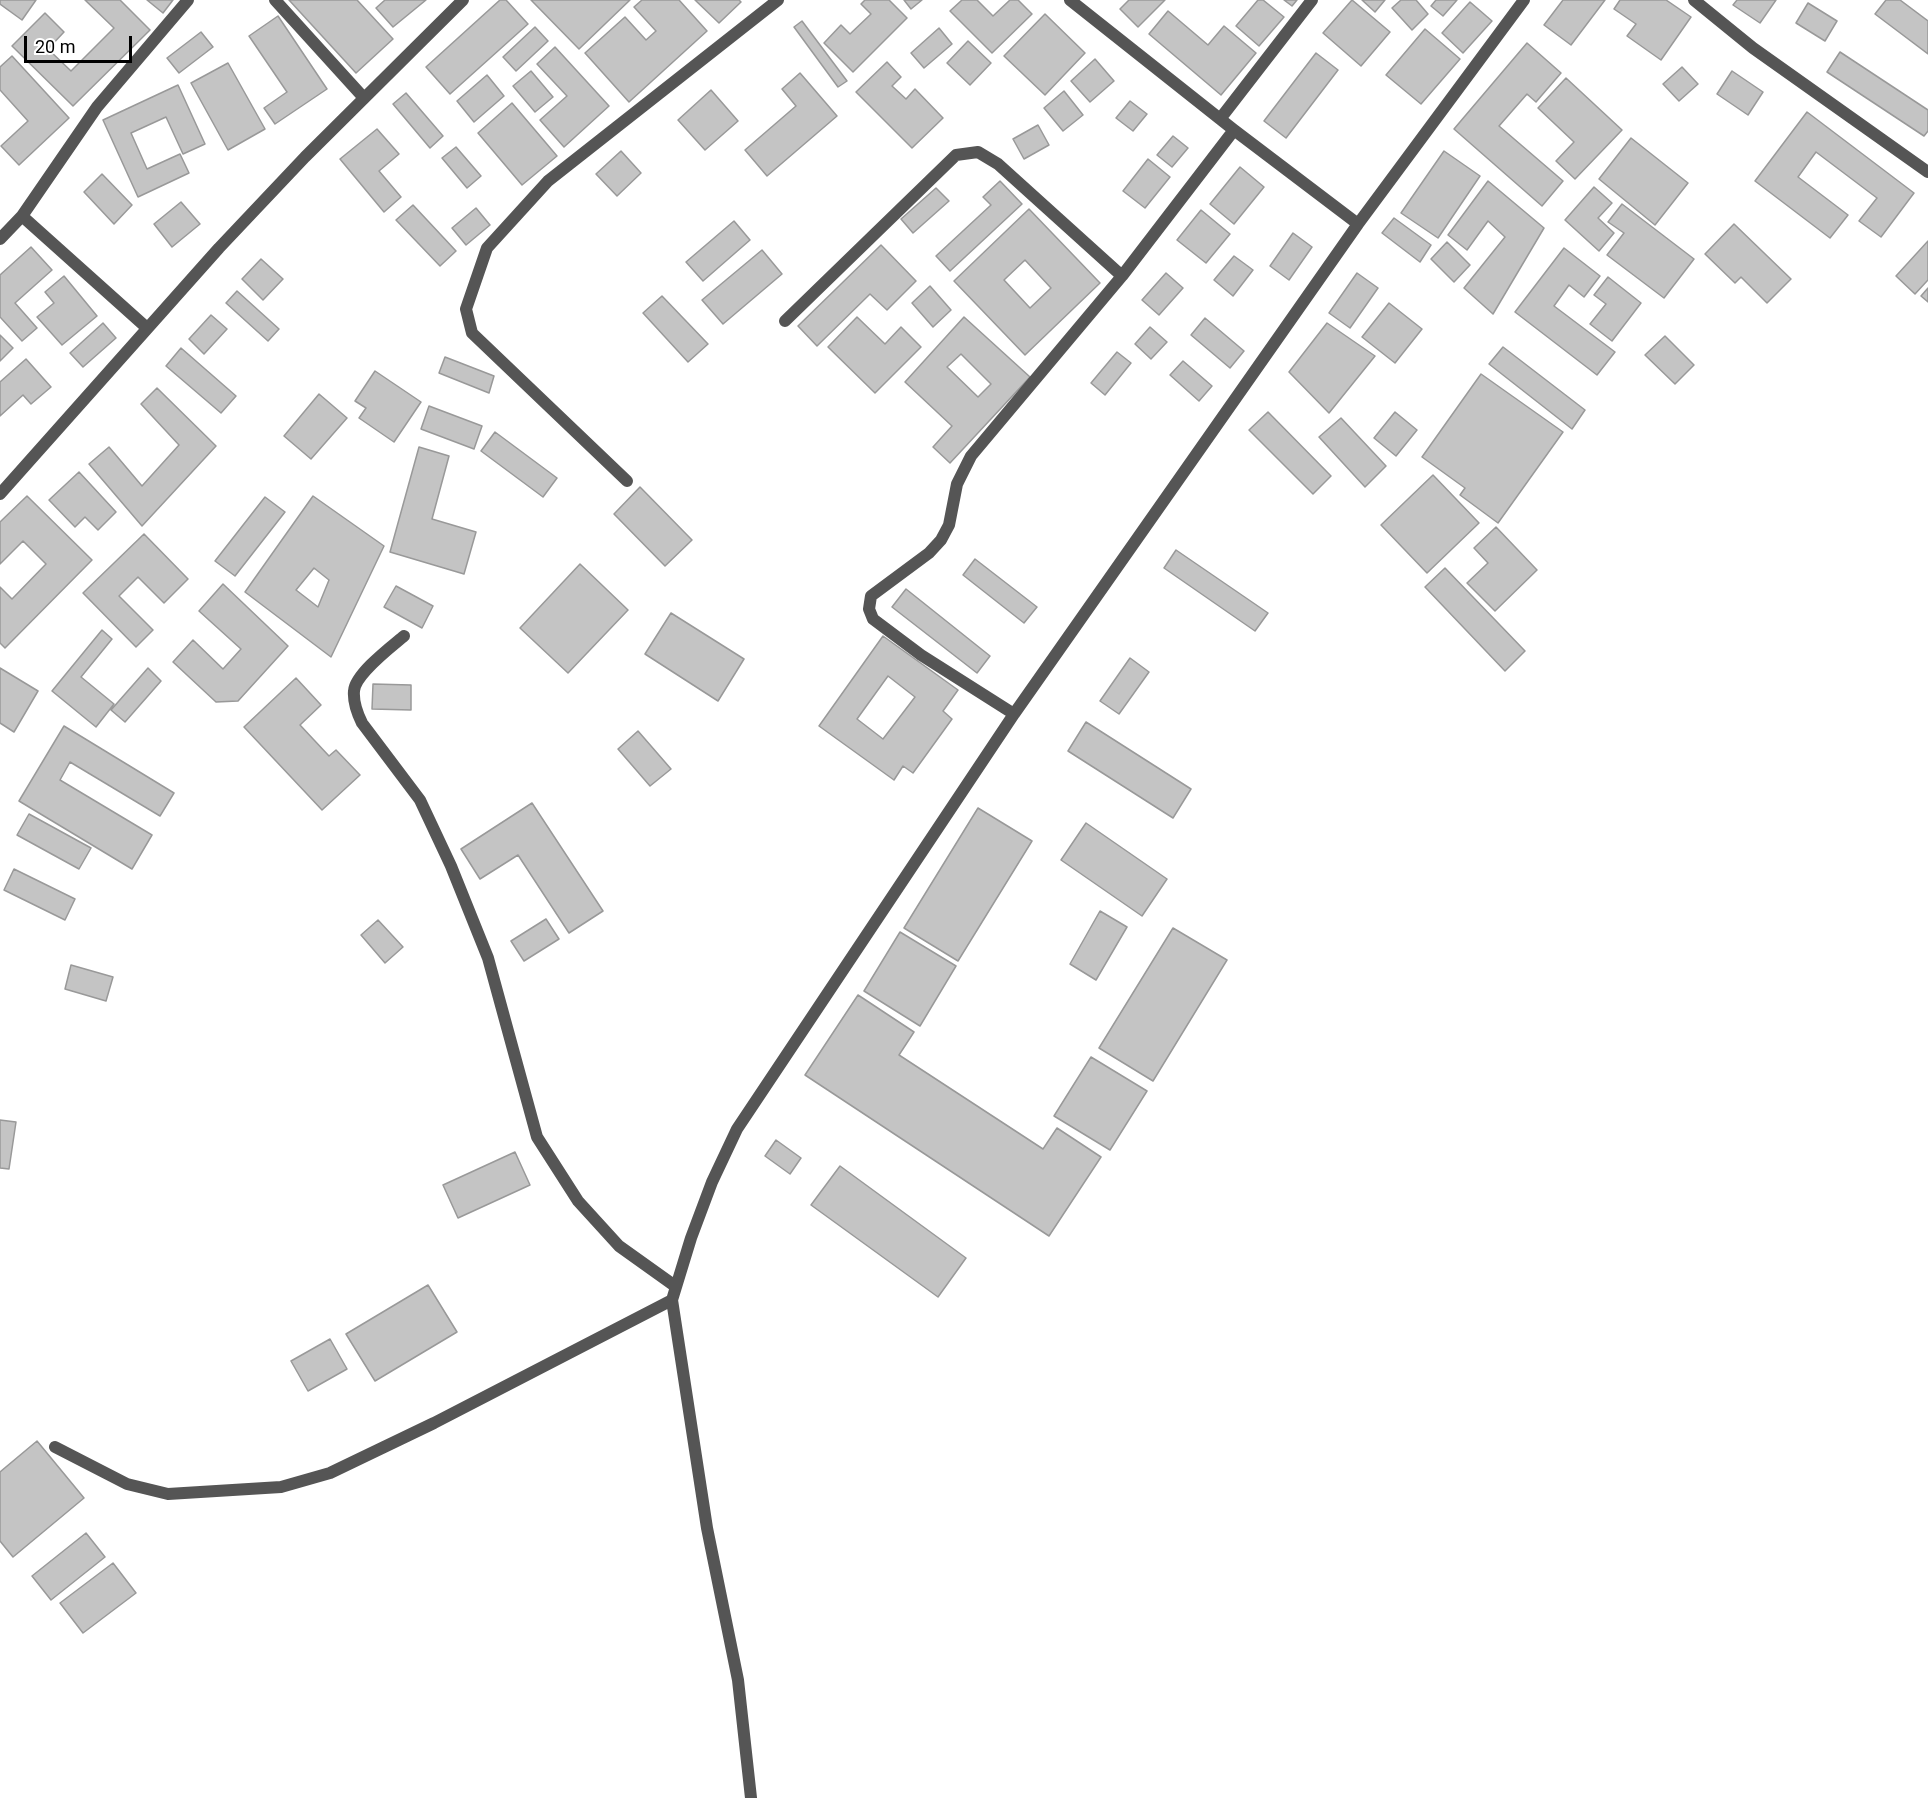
<!DOCTYPE html>
<style>
body{margin:0}
#map{position:relative;width:1928px;height:1798px;overflow:hidden;background:#fff;font-family:Roboto,sans-serif}
canvas{display:block}
.scale{position:absolute;left:24px;top:36px;width:108px;height:27px;box-sizing:border-box;border:3px solid #000;border-top:0;padding-left:8px;font-size:18px;line-height:21px;white-space:nowrap;color:#000;-webkit-text-stroke:4px #fff;paint-order:stroke}
</style>
<div id="map">
<canvas width="1928" height="1798"></canvas>
<div class="scale">20 m</div>
</div>
<script>
const g = document.querySelector('canvas').getContext('2d');
g.lineJoin = 'round';
function fillPath(path, color) { g.fillStyle = color; g.fill(path, 'evenodd'); }
function trace(path, color, width, dash) { g.strokeStyle = color; g.lineWidth = width; g.lineCap = dash ? 'butt' : 'round'; g.setLineDash(dash || []); g.stroke(path); }
const building = new Path2D(`
 M0 0H36L22 20 0 4Z
 M85 0H120L150 30 73 106 12 46 45 13 64 32 48 49 71 71 114 28Z
 M147 0H173L163 13Z
 M289 0H357L393 39 356 73Z
 M385 0H426L393 27 376 8Z
 M500 0H506L528 24 450 94 426 67Z
 M531 0H630L579 49Z
 M642 0H679L707 31 629 102 585 53 625 17 646 40 656 31 634 7Z
 M695 0H739L741 2 719 23Z
 M865 0H889L907 18 853 72 824 43 841 25 850 34 871 14 861 4Z
 M904 0H922L911 9Z
 M962 0H977L993 16 1010 0H1018L1032 14 992 53 950 11Z
 M1129 0H1165L1138 27 1120 9Z
 M1258 0H1263L1284 17 1259 46 1236 26Z
 M1284 0H1297L1292 6Z
 M1352 0 1390 32 1361 66 1323 33Z
 M1362 0H1385L1375 12Z
 M1401 0H1416L1428 14 1412 30 1392 8Z
 M1436 0H1457L1443 16 1431 6Z
 M1563 0H1605L1571 45 1544 25Z
 M1620 0H1666L1691 17 1661 60 1627 36 1636 24 1614 9Z
 M1737 0H1776L1760 23 1733 5Z
 M1886 0H1900L1928 21V54L1875 14Z
 M1470 2 1492 21 1463 53 1442 33Z
 M1808 3 1837 21 1825 41 1796 23Z
 M1168 11 1208 45 1224 26 1256 53 1221 95 1149 34Z
 M1045 14 1085 53 1045 95 1004 56Z
 M278 16 327 89 275 124 264 108 287 92 249 36Z
 M802 21 847 81 838 87 794 27Z
 M535 27 548 41 516 71 503 57Z
 M939 28 952 44 924 68 911 53Z
 M1425 29 1460 59 1421 104 1386 75Z
 M201 32 213 47 179 73 167 58Z
 M968 41 991 63 970 85 947 63Z
 M1527 43 1561 73 1536 102 1527 94 1499 126 1563 181 1542 206 1454 129Z
 M555 47 609 106 564 147 540 120 567 96 537 64Z
 M1840 52 1928 110V131L1924 136 1827 72Z
 M1316 53 1338 70 1286 138 1264 121Z
 M12 56 69 118 19 165 1 146 28 121 0 90V67Z
 M1095 59 1114 81 1090 102 1071 81Z
 M887 62 901 77 892 86 906 99 915 89 943 118 912 148 856 92Z
 M228 63 265 129 228 150 191 83Z
 M1682 67 1698 84 1679 101 1663 84Z
 M531 71 553 97 535 112 513 86Z
 M1732 71 1763 92 1748 115 1717 94Z
 M800 73 837 116 767 176 745 150 796 106 782 89Z
 M487 75 504 96 474 122 457 101Z
 M1566 78 1622 130 1575 179 1556 161 1574 142 1538 108Z
 M178 85 205 144 183 154 166 117 131 133 147 169 180 154 189 173 138 197 103 120Z
 M711 90 738 121 705 150 678 120Z
 M1064 91 1083 115 1063 131 1044 108Z
 M406 93 443 136 430 148 393 104Z
 M1130 101 1147 114 1133 131 1116 118Z
 M512 103 557 156 522 185 478 133Z
 M1807 112 1914 193 1881 237 1859 221 1877 198 1816 152 1798 177 1848 215 1830 238 1755 181Z
 M1038 125 1049 145 1024 159 1013 139Z
 M377 129 399 154 379 171 401 197 384 212 340 159Z
 M1173 136 1188 148 1172 167 1157 155Z
 M1631 138 1688 183 1655 225 1599 179Z
 M456 147 481 176 467 188 442 158Z
 M621 151 641 173 617 196 596 174Z
 M1444 151 1480 176 1438 238 1401 213Z
 M1148 159 1170 177 1145 208 1123 191Z
 M1240 167 1264 187 1234 224 1210 204Z
 M102 174 132 205 114 224 84 192Z
 M1000 181 1022 204 950 271 936 256 991 205 983 197Z
 M1488 181 1544 228 1493 314 1464 288 1505 237 1488 221 1467 250 1448 235Z
 M1594 187 1612 203 1598 218 1614 233 1599 251 1565 220Z
 M936 188 949 201 913 233 901 219Z
 M181 202 200 224 172 247 154 224Z
 M1622 204 1694 259 1664 298 1607 255 1624 233 1608 222Z
 M413 205 456 251 440 266 396 220Z
 M476 208 490 225 466 245 452 228Z
 M1029 209 1100 283 1025 355 954 281ZM1025 260 1051 288 1030 308 1004 280Z
 M1201 210 1230 234 1206 263 1177 240Z
 M1394 218 1431 245 1420 262 1382 233Z
 M734 221 750 240 703 281 686 262Z
 M1734 224 1791 279 1767 303 1741 277 1735 283 1705 254Z
 M1293 233 1312 247 1289 280 1270 266Z
 M1928 241V280L1915 294 1896 276Z
 M1447 242 1470 265 1454 282 1431 259Z
 M881 245 916 281 887 310 870 294 817 346 798 326Z
 M31 247 52 270 15 303 37 328 22 341 0 317V275Z
 M1564 248 1600 276 1584 297 1569 285 1554 306 1615 352 1597 375 1515 312Z
 M762 250 782 274 723 324 702 300Z
 M1234 256 1253 270 1233 296 1214 280Z
 M261 259 283 279 263 300 242 279Z
 M1166 273 1183 288 1159 315 1142 300Z
 M1357 273 1378 288 1350 328 1329 313Z
 M64 276 97 316 62 345 37 317 54 303 45 292Z
 M1608 277 1641 303 1612 341 1590 324 1606 304 1594 295Z
 M930 286 951 310 933 327 912 303Z
 M1928 288V302L1921 296Z
 M237 291 279 329 268 341 226 303Z
 M662 296 708 344 688 362 643 313Z
 M1389 303 1422 329 1395 363 1362 337Z
 M211 315 227 329 204 354 189 339Z
 M857 317 885 344 901 327 921 347 875 393 828 347Z
 M964 317 1030 377 950 463 933 447 952 426 905 382ZM961 354 991 384 978 397 947 367Z
 M1205 318 1244 351 1230 368 1191 335Z
 M103 323 116 338 83 367 70 353Z
 M1327 323 1375 356 1329 413 1289 372Z
 M1150 327 1167 342 1151 359 1135 344Z
 M0 335 13 348 0 361Z
 M1665 336 1694 365 1675 384 1645 355Z
 M1503 347 1585 410 1572 429 1489 364Z
 M181 348 236 396 221 413 166 366Z
 M1117 352 1131 363 1105 395 1091 383Z
 M445 357 494 376 489 393 439 373Z
 M26 359 51 387 31 404 23 395 0 416V382Z
 M1183 361 1212 386 1199 401 1170 375Z
 M375 371 421 402 394 442 359 418 366 408 355 401Z
 M1481 374 1563 432 1498 523 1460 495 1465 488 1422 457Z
 M157 388 216 446 142 526 89 464 109 447 142 486 179 445 141 404Z
 M319 394 347 418 311 459 284 436Z
 M429 406 482 426 474 449 421 429Z
 M1268 412 1331 476 1313 494 1249 430Z
 M1395 412 1417 430 1396 456 1374 438Z
 M1341 418 1386 466 1365 487 1319 437Z
 M495 432 557 478 543 497 481 451Z
 M419 447 449 456 432 519 476 532 464 574 390 552Z
 M79 472 116 512 98 530 85 517 75 527 49 500Z
 M1433 475 1479 523 1427 573 1381 525Z
 M640 487 692 540 665 566 614 514Z
 M27 496 92 560 5 648 0 643V587L12 599 46 564 23 541 0 564V522Z
 M313 496 384 546 331 657 245 592ZM314 568 329 580 318 607 296 590Z
 M265 497 285 512 235 576 215 561Z
 M1496 527 1537 570 1495 611 1467 583 1488 563 1474 548Z
 M144 534 188 579 164 603 138 577 119 596 153 630 136 647 83 593Z
 M1176 550 1268 613 1255 631 1164 568Z
 M975 559 1037 607 1024 623 963 575Z
 M580 564 628 610 568 673 520 628Z
 M1445 568 1525 651 1505 671 1425 587Z
 M223 584 288 646 238 701 216 702 173 662 193 640 223 669 241 649 199 611Z
 M396 586 433 606 422 628 384 607Z
 M906 589 990 656 977 673 892 607Z
 M671 613 744 659 718 701 645 654Z
 M102 630 112 639 81 677 114 704 96 727 52 691Z
 M883 636 958 690 943 711 952 719 913 773 903 766 894 780 819 726ZM888 676 915 697 883 739 857 719Z
 M1130 658 1149 672 1119 714 1100 701Z
 M0 668 38 691 14 732 0 723Z
 M148 668 161 681 125 722 111 710Z
 M296 678 321 705 300 725 329 756 336 750 360 775 322 810 244 727Z
 M373 684 411 685V710L372 709Z
 M1086 722 1191 789 1173 818 1068 751Z
 M64 726 174 793 160 816 70 762 60 780 152 835 132 869 19 801Z
 M638 731 671 769 650 786 618 749Z
 M532 803 603 911 569 933 518 855 480 879 461 849Z
 M978 808 1032 841 958 961 904 928Z
 M29 814 91 848 79 869 17 835Z
 M1086 823 1167 879 1142 916 1061 860Z
 M14 869 75 899 65 920 4 890Z
 M1100 911 1127 927 1096 980 1070 964Z
 M546 919 559 939 524 961 511 941Z
 M378 920 403 947 385 963 361 935Z
 M1173 928 1227 960 1153 1081 1099 1048Z
 M900 932 956 966 920 1026 864 991Z
 M71 965 113 977 106 1001 65 989Z
 M858 995 914 1032 899 1055 1043 1149 1057 1128 1101 1157 1049 1236 805 1075Z
 M1091 1057 1147 1091 1110 1150 1054 1116Z
 M0 1120 16 1122 9 1169 0 1168Z
 M776 1140 801 1158 790 1174 765 1156Z
 M515 1152 530 1185 458 1218 443 1185Z
 M840 1166 966 1258 938 1297 811 1205Z
 M428 1285 457 1332 375 1381 346 1334Z
 M330 1339 347 1369 308 1391 291 1361Z
 M37 1441 84 1498 13 1557 0 1541V1472Z
 M86 1533 105 1557 51 1600 32 1576Z
 M113 1563 136 1593 83 1633 60 1603Z`);
fillPath(building, '#c4c4c4');
trace(building, '#999', 1.5);
trace(new Path2D(`
 M275 0 364 98
 M1070 0 1234 130 1358 224
 M1694 0 1753 48 1928 172
 M1220 119 1312 0
 M22 216 147 328
 M0 239 22 216 97 107 188 0
 M785 321 956 155 978 152 998 164 1122 276
 M627 481 472 333 466 309 487 248 548 181 778 0
 M0 494 219 248 305 157 463 0
 M404 636C391 647 355 674 354 691 353 703 357 713 362 723L420 800 451 866 488 958 537 1137 578 1201 619 1246 675 1286
 M1014 714 921 655 873 619 869 609 871 596 929 553 941 540 949 525 957 484 971 456 1122 276 1234 130
 M55 1447 127 1484 168 1494 281 1487 330 1473 434 1423 672 1300
 M751 1798 738 1680 707 1528 672 1300 691 1238 712 1182 737 1129 1014 714 1358 224 1524 0`), '#555', 12);
</script>
